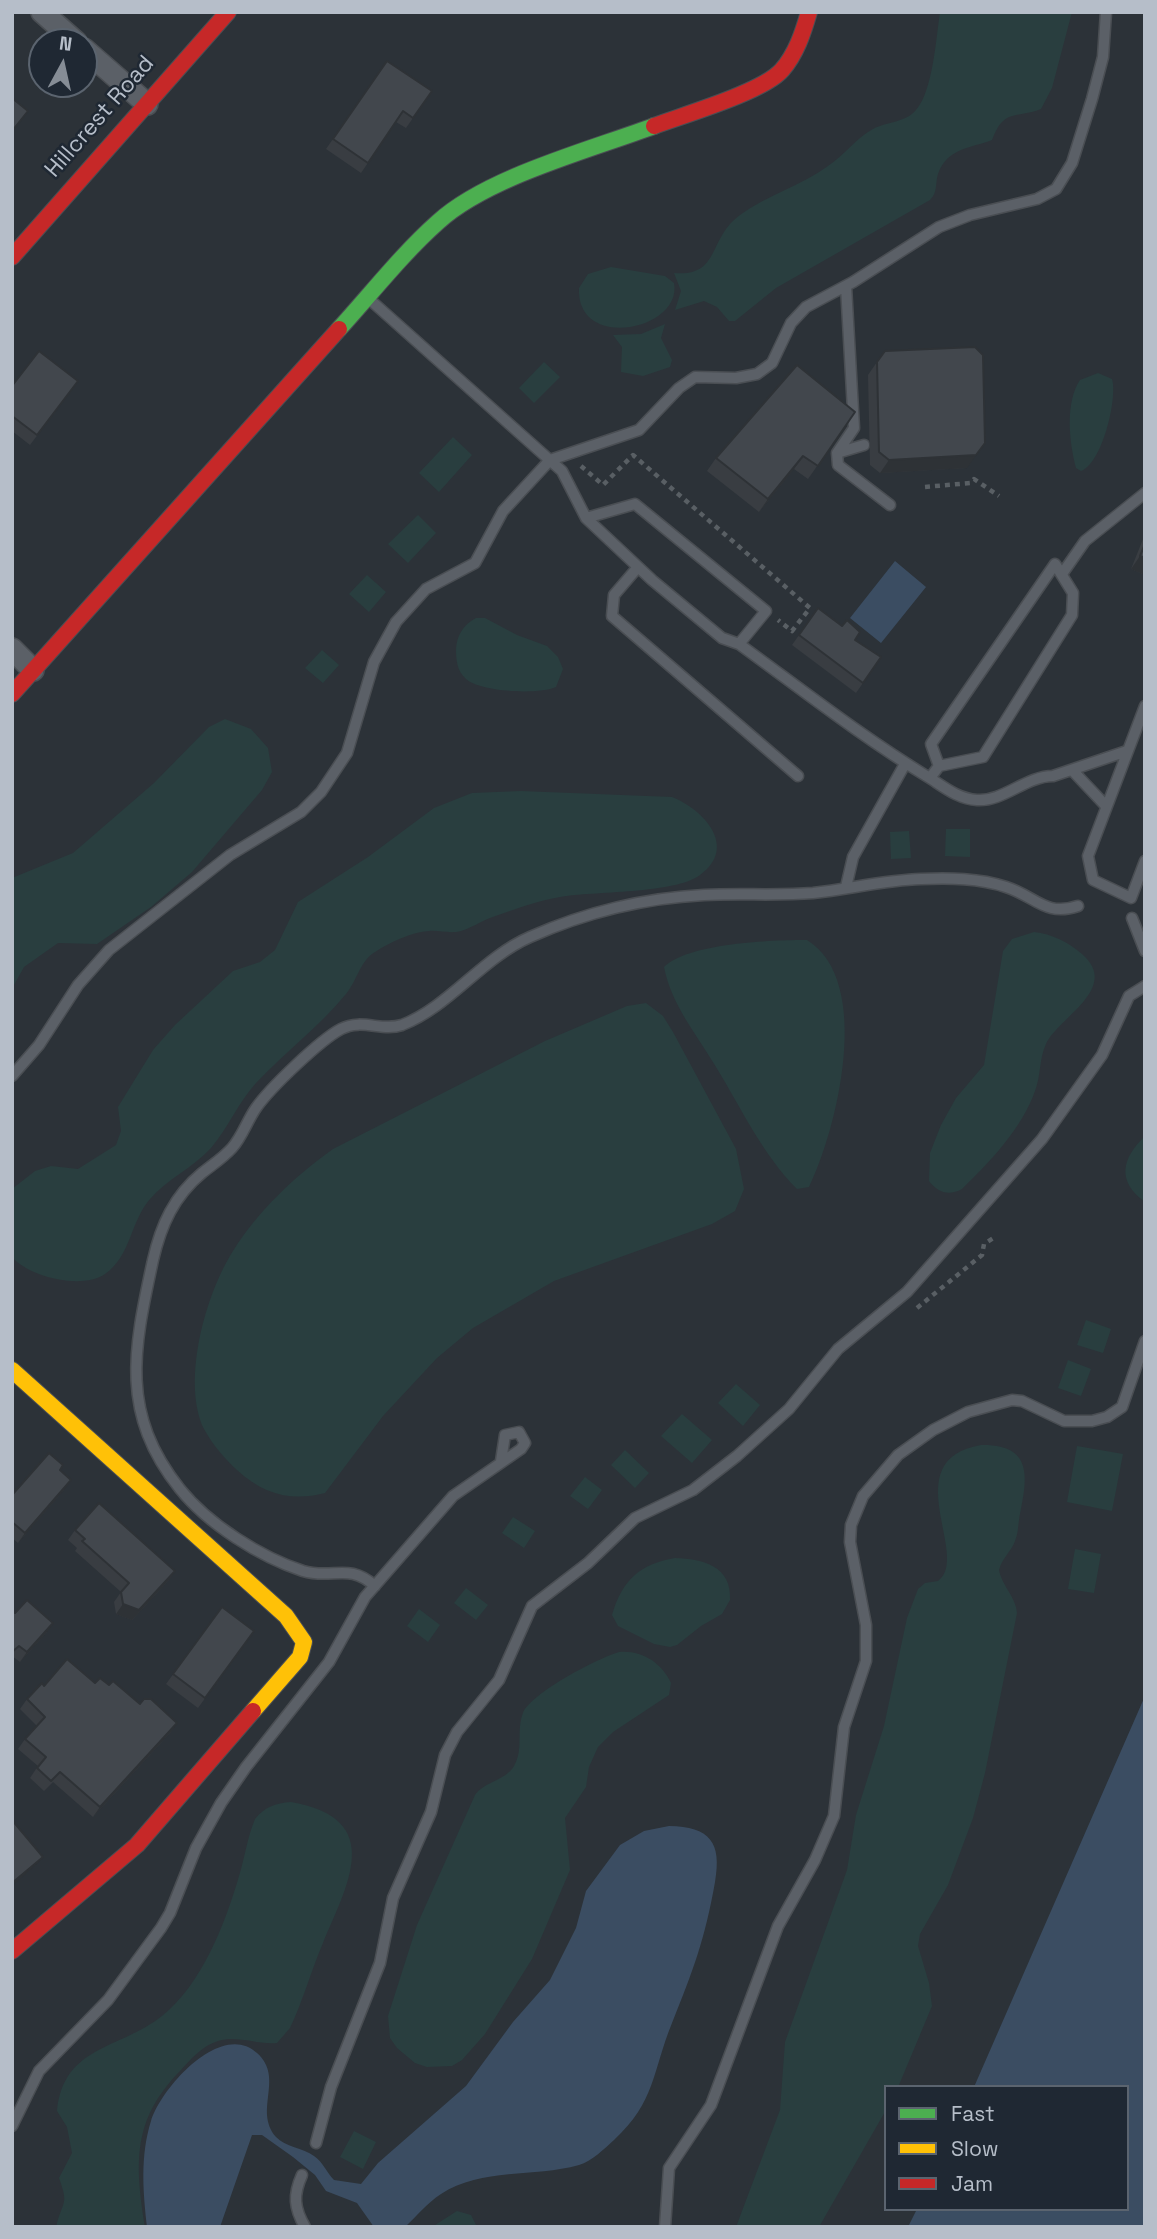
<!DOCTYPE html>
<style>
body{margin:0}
#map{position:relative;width:1157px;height:2239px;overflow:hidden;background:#2c3238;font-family:"Space Grotesk",sans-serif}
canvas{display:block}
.frame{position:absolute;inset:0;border:14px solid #b6bec9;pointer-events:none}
.legend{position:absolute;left:884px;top:2085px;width:245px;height:126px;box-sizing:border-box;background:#1f2833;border:2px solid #5b646f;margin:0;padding:9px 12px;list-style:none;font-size:21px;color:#b6bec9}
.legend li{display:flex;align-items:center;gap:14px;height:35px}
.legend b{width:35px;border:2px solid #5b646f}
.north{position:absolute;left:28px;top:28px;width:70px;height:70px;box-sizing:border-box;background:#1f2833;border:2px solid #5b646f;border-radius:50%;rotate:8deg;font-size:19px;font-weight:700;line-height:28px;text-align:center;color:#b6bec9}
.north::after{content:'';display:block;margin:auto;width:24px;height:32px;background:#868d96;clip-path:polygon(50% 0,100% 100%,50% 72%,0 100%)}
</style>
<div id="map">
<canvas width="1157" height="2239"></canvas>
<div class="frame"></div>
<ul class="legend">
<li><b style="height:9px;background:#4caf50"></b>Fast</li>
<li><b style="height:9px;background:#ffc107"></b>Slow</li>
<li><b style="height:9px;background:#c62828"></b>Jam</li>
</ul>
<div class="north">N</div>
</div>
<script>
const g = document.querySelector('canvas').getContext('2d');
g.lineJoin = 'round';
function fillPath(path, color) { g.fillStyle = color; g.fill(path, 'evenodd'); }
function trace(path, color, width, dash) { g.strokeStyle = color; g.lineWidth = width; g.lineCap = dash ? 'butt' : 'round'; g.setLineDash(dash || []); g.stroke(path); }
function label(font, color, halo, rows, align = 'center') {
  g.font = font + ' "Space Grotesk",sans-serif'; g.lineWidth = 5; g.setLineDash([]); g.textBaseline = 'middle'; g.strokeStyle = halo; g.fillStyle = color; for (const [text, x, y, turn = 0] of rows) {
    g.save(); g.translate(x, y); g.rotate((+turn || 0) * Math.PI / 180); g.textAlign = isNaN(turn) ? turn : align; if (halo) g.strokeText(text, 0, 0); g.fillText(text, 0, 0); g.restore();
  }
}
fillPath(new Path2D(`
 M940 12H1072L1052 88 1041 109C1015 119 1004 108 992 140 971 148 947 148 938 174 935 184 938 192 930 200L776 288 735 321H729L717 307 704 301 675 310 681 291 674 273C721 277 707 239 740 215 767 195 801 186 828 166 845 155 856 138 873 129 888 121 905 123 916 110 933 91 936 38 940 12Z
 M611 267 665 276 674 283C683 330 576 352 579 288L588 274Z
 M665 324 661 338 672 360 670 367 643 376 621 372 622 347 613 335 641 334Z
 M544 362 560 377 534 403 519 388Z
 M1098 373 1112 379C1118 398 1102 464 1081 471L1076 468C1069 442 1065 402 1080 380Z
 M453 437 472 455 439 492 419 473Z
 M418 515 436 533 408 563 388 544Z
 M367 575 386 592 369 612 349 594Z
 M476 618H485L517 635 547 646 558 657 563 669 556 687C538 695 481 692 466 679 457 671 456 660 456 649 457 635 463 625 476 618Z
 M322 650 339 665 323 683 305 668Z
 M225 719 251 729 268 748 272 772 262 790 192 872 151 907 97 944 58 943 24 967 14 985 12 1015V878L73 853 154 783 209 727Z
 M521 791 672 797C703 809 739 847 700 875 675 894 593 891 560 897 537 901 512 910 490 918 480 922 471 928 461 931 450 934 440 930 429 931 412 932 390 942 375 952 360 961 357 981 346 994 319 1027 285 1052 256 1083 238 1103 228 1128 211 1148 193 1168 167 1179 150 1199 130 1222 131 1256 105 1274 82 1290 29 1277 12 1257V1189L35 1171 51 1166 78 1169 116 1145 121 1131 118 1107 153 1050 175 1025 233 971 260 962 275 950 298 902 368 857 434 808 472 793Z
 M946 829H970V857L945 856Z
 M909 831 911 858 891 859 890 832Z
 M1034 932C1052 934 1068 942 1082 954 1121 988 1059 1017 1046 1044 1039 1059 1041 1076 1035 1091 1022 1128 990 1162 962 1189 949 1196 938 1193 929 1181L930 1153 941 1125 956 1098 984 1065 1003 951 1012 939Z
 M807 940C874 981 837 1130 809 1187L797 1189C763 1155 741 1108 716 1067 697 1035 671 1004 664 967 689 943 771 940 807 940Z
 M646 1003 663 1016 673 1032 736 1149 744 1189 735 1211 712 1224 554 1281 473 1328 437 1358 383 1416 325 1493C291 1502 263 1494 237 1470 225 1459 212 1444 204 1429 181 1381 206 1293 233 1251 258 1211 295 1176 333 1149L545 1041 627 1006Z
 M1145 1136V1202C1116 1181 1122 1158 1145 1136Z
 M1086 1320 1111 1329 1103 1353 1077 1345Z
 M1068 1360 1091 1369 1081 1396 1058 1388Z
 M736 1384 760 1405 743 1426 718 1403Z
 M682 1414 712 1440 692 1463 661 1436Z
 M981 1445C1037 1444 1026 1483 1019 1520 1018 1527 1018 1534 1015 1541 1011 1552 1002 1558 999 1570 1002 1586 1016 1597 1017 1613L985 1773 973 1818 948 1885 920 1934 918 1946 929 1983 932 2006 899 2085 886 2087V2110L819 2227H736L780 2110 785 2042 847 1870 856 1815 884 1726 907 1618 918 1589 925 1583 938 1581C972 1557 894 1460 981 1445Z
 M1077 1446 1123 1454 1112 1511 1067 1502Z
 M625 1450 649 1473 635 1488 611 1465Z
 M585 1477 602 1490 588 1509 570 1496Z
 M513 1517 535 1531 524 1548 502 1533Z
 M1075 1549 1101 1554 1094 1593 1068 1589Z
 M675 1558C703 1559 732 1566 730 1600L722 1614 701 1626 677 1645 670 1647 654 1644 618 1626 612 1615C622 1580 640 1564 675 1558Z
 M466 1588 488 1605 476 1620 454 1603Z
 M419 1609 440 1625 428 1642 407 1626Z
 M619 1652C642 1650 662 1663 671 1683L669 1695 613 1732 598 1747 589 1767 586 1787 565 1818 570 1870 532 1959 485 2034 462 2060 452 2066 427 2067 415 2063 397 2048 390 2038 388 2016 417 1925 475 1795C485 1781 505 1781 514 1766 524 1749 516 1730 523 1713 531 1693 598 1658 619 1652Z
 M291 1802C387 1819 347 1885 323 1943 311 1971 303 2001 290 2028L277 2043C257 2045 238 2035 218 2041 202 2046 191 2059 180 2071 132 2120 135 2163 145 2227H56C63 2199 69 2206 59 2178L72 2153 67 2127 57 2111C64 2045 119 2050 162 2016 202 1984 225 1924 239 1876 245 1857 247 1838 255 1819 265 1807 275 1803 291 1802Z
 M354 2131 376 2142 363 2169 340 2157Z
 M457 2211 471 2215 477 2227H432Z`), '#293e3f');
fillPath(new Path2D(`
 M895 561 926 587 881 643 850 618Z
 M1145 1696V2227H908L917 2209H1127V2087H974Z
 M669 1826C710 1827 722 1842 715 1882 705 1939 693 1971 672 2023 652 2072 656 2101 614 2140 604 2149 592 2161 579 2165 533 2178 483 2167 441 2194 427 2203 417 2216 405 2227H374L357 2203 326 2191 315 2175 293 2157 262 2135H252L220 2227H147C143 2192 140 2156 151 2121 161 2088 221 2020 257 2053 285 2078 253 2110 276 2137 285 2147 303 2148 314 2156 323 2162 327 2173 334 2180L361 2184 378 2163 466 2086 513 2022 550 1980 576 1928 586 1891 620 1845 644 1831Z`), '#3b4d62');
const lane = new Path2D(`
 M846 286 854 428 837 453 838 465 890 505
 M368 298 562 471 586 518 652 580 722 638 739 644
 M837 453 864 445
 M586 518 635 504 766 611 739 644C801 689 862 737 928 777 944 787 958 799 977 800 1003 802 1026 776 1053 776L1127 751
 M638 567 614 595 612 616 798 776
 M1062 574 1085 541 1145 493
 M1145 706 1088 856 1093 880 1131 898 1145 861
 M1072 770 1106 806
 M930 778 939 766 983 757 1072 615 1073 593 1055 564 931 744 939 766
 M846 887 853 857 905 764
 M1132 918 1145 951
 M12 1076 39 1045 78 985 109 950 230 855 301 812 321 792 347 753 374 662 396 622 426 589 475 563 503 511 550 460 639 430 679 388 695 377 736 378 757 374 772 363 791 323 806 307 853 282 939 227 970 215 1037 199 1056 189 1072 163 1092 99 1103 57 1106 12
 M375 1586C348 1562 333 1580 303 1571 260 1557 208 1524 180 1489 119 1413 134 1348 153 1260 161 1225 174 1196 202 1173 212 1165 223 1158 232 1148 242 1137 247 1121 256 1108 270 1088 320 1040 341 1029 362 1018 382 1032 402 1025 449 1007 482 958 530 937 584 913 645 898 704 895 740 893 777 896 813 893 850 889 885 880 921 879 950 878 979 878 1006 887 1035 896 1045 917 1078 906
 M12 2126 39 2071 108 2000 161 1928 170 1913 196 1848 221 1803 246 1767 329 1662 365 1597 453 1496 521 1449 525 1443 519 1432 505 1435 501 1461
 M316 2143 331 2087 380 1963 393 1898 431 1812 445 1755 457 1732 499 1680 532 1606 588 1563 635 1518 693 1490 737 1456 789 1409 838 1349 907 1292 1042 1139 1102 1055 1129 996 1145 986
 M302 2175C293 2195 294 2208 305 2227
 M665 2227 669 2168 711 2105 778 1926 815 1860 834 1816 844 1727 866 1661V1625L850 1542 851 1525 863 1496 898 1455 933 1430 968 1412 1012 1400 1022 1401 1064 1421H1092L1107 1417 1122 1407 1145 1341`);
const street = new Path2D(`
 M42 12 76 42
 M84 49 147 104
 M12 649 33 670`);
const fast = new Path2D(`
 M339 329C371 294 402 254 438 222 487 177 590 150 654 126`);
const slow = new Path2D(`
 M12 1370 286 1616 304 1642 300 1657 253 1711`);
const jam = new Path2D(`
 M654 126C683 115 763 92 782 70 796 54 803 33 809 12
 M12 257 228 12
 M12 694 339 329
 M12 1951 137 1845 253 1711`);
trace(lane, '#4a4e53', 13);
trace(street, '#4a4e53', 24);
trace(fast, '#4a4e53', 18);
trace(slow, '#4a4e53', 18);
trace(jam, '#4a4e53', 18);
trace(new Path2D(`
 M581 466 603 485 633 455 810 608 792 631 778 620
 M925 487 970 483 974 479 999 496
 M917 1308 982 1255 984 1244 995 1237`), '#595f64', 4.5, [5, 5]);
trace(lane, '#5b6067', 10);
trace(street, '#5b6067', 21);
trace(fast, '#4caf50', 16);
trace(slow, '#ffc107', 16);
trace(jam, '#c62828', 16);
fillPath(new Path2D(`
 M387 61 432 91 406 128 396 122 361 173 326 149Z
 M877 362 967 468 880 473 870 465 868 375Z
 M78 381 30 445 12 431V386Z
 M855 412 808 479 794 469 759 512 707 471 716 458Z
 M1145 534V575L1131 569Z
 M818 608 855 640 881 657 856 693 792 645Z
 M60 1470 64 1490 18 1543 12 1538V1495Z
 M75 1530 175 1571 168 1581 132 1620 116 1614 114 1602 121 1592 75 1551 77 1548 68 1540Z
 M222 1607 254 1631 198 1708 166 1684Z
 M12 1611 15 1613 53 1623 46 1633 20 1662 12 1656Z
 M95 1683 109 1685 140 1704 177 1723 170 1733 93 1817 53 1782 44 1791 30 1778 38 1766 18 1749 25 1739 37 1726 20 1709 27 1699 44 1686Z`), '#393d42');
fillPath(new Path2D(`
 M985 443 967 468 880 473 889 460Z
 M803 456 794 469 759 512 768 499Z
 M1140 556 1145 558V575L1131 569Z
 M71 1480 64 1490 18 1543 25 1533Z
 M175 1571 168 1581 132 1620 116 1614 123 1604Z
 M53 1623 46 1633 20 1662 27 1652Z
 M177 1723 170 1733 93 1817 100 1807Z
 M43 1857 38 1863 12 1886V1883Z`), '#2e3236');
const building = new Path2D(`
 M387 61 432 91 413 118 403 111 368 163 333 139Z
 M12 98 28 111 12 131Z
 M975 347 983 355 985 443 976 455 889 460 879 452 877 362 885 351Z
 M39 351 78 381 37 435 12 416V386Z
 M797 365 855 412 818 466 803 456 768 499 716 458Z
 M1145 544V558L1140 556Z
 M818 608 842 626 847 620 860 632 855 640 881 657 863 683 799 635Z
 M49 1453 63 1465 60 1470 71 1480 25 1533 12 1522V1495Z
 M99 1503 175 1571 139 1610 123 1604 121 1592 129 1583 82 1541 85 1539 75 1530Z
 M27 1600 53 1623 27 1652 19 1646 12 1652V1611L15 1613Z
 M222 1607 254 1631 205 1698 173 1674Z
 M67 1659 95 1683 100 1678 109 1685 113 1681 140 1704 144 1699H151L177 1723 100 1807 60 1772 51 1781 37 1768 46 1757 25 1739 45 1717 27 1699 42 1683 44 1686Z
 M12 1820 43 1857 12 1883Z`);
fillPath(building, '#42474d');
trace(building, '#2e3236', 2);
label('23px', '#b6bec9', '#1f2833', [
 ["Hillcrest Road",100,117,-49]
]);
</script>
